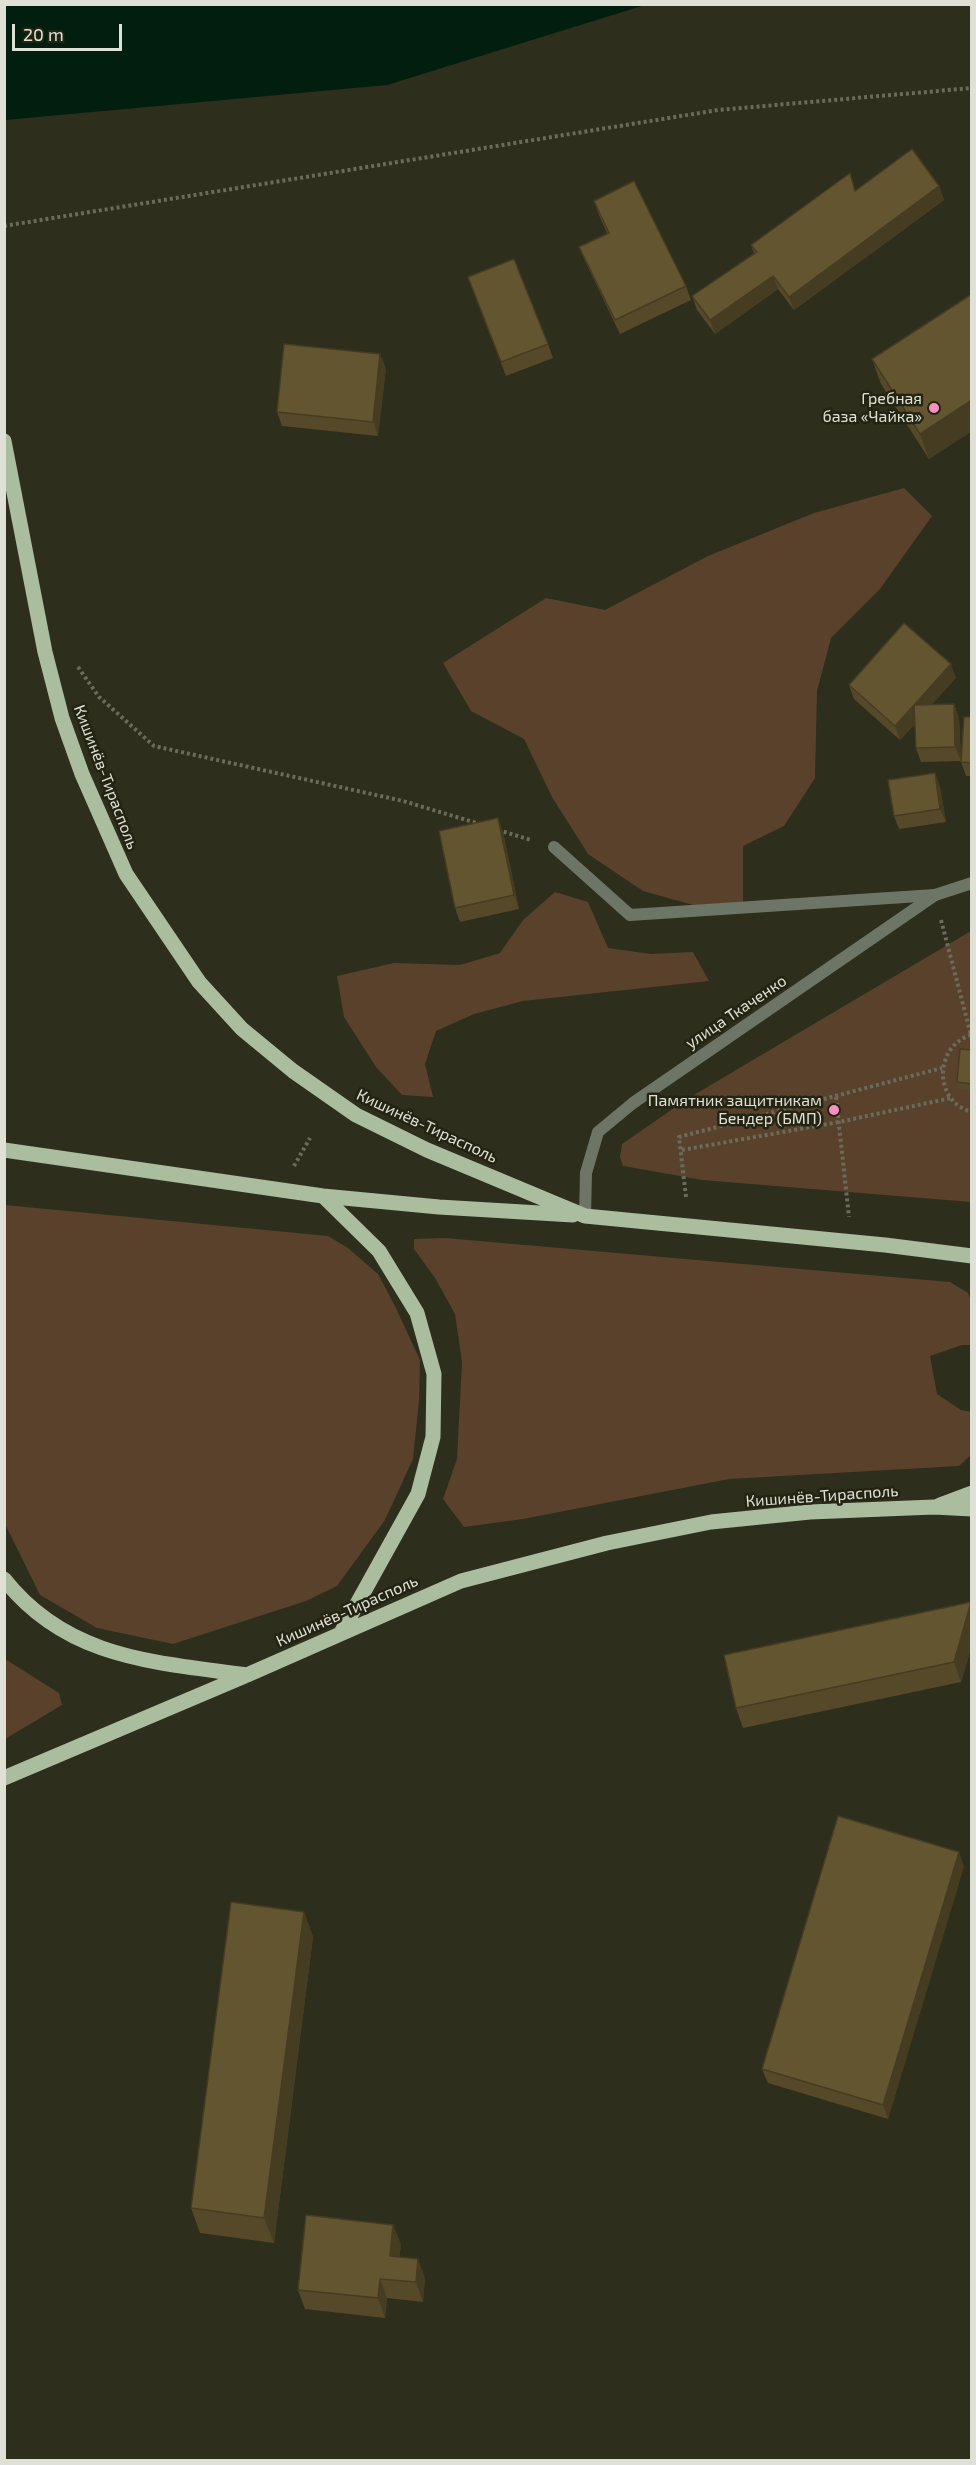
<!DOCTYPE html>
<meta charset="utf-8">
<style>
body{margin:0}
#map{position:relative;width:976px;height:2465px;overflow:hidden;background:#2d2e1c;font-family:"Exo 2",sans-serif}
canvas{display:block}
.frame{position:absolute;inset:0;border:6px solid #e0e1d6;pointer-events:none}
.scale{position:absolute;left:12px;top:24px;width:110px;height:27px;box-sizing:border-box;border:3px solid #e0e1d6;border-top:0;padding-left:8px;font-size:18px;line-height:21px;white-space:nowrap;color:#e0e1d6;-webkit-text-stroke:4px #232412;paint-order:stroke}
</style>
<div id="map">
<canvas width="976" height="2465"></canvas>
<div class="frame"></div>
<div class="scale">20 m</div>
</div>
<script>
const g = document.querySelector('canvas').getContext('2d');
g.lineJoin = 'round';
function fillPath(path, color) { g.fillStyle = color; g.fill(path, 'evenodd'); }
function trace(path, color, width, dash) { g.strokeStyle = color; g.lineWidth = width; g.lineCap = dash ? 'butt' : 'round'; g.setLineDash(dash || []); g.stroke(path); }
function label(font, color, halo, rows, align = 'center') {
  g.font = font + ' "Exo 2",sans-serif'; g.lineWidth = 5; g.setLineDash([]); g.textBaseline = 'middle'; g.strokeStyle = halo; g.fillStyle = color; for (const [text, x, y, turn = 0] of rows) {
    g.save(); g.translate(x, y); g.rotate((+turn || 0) * Math.PI / 180); g.textAlign = isNaN(turn) ? turn : align; if (halo) g.strokeText(text, 0, 0); g.fillText(text, 0, 0); g.restore();
  }
}
fillPath(new Path2D(`
 M904 488 932 516 880 589 831 638 817 691 815 778 784 826 743 846V902L693 905 643 891 588 854 552 797 524 739 471 711 443 663 546 598 605 610 708 556 814 513Z
 M555 892 588 902 608 948 651 954 693 952 709 981 523 1001 474 1014 436 1031 425 1064 433 1097 402 1095 376 1067 344 1017 337 976 394 963 460 965 500 953 523 920Z
 M971 931V1202L702 1180 623 1166 620 1157 622 1144 687 1099Z
 M5 1205 328 1236 348 1248 378 1274 395 1306 420 1360 419 1401 413 1459 385 1520 337 1586 306 1601 173 1644 97 1628 40 1595 5 1524Z
 M445 1238 950 1282 968 1293 971 1300V1345H962L930 1356 937 1394 961 1410 971 1412V1455L959 1466 729 1479 523 1519 464 1527 443 1499 457 1459 462 1362 455 1314 435 1278 414 1249V1239Z
 M5 1659 59 1693 62 1705 5 1739Z`), '#59412c');
fillPath(new Path2D(`
 M4 5 5 4 645 5 387 85 5 120Z`), '#021e0f');
trace(new Path2D(`
 M4 226 718 110 972 88
 M78 667 99 697 154 746 403 801 480 824
 M498 830 531 840
 M941 920 971 1035
 M971 1035C934 1046 933 1102 972 1112
 M836 1097 849 1217
 M682 1150 839 1122 951 1098
 M294 1166 310 1138
 M686 1197 679 1137 942 1068`), '#6a6b5b', 4, [3, 3]);
trace(new Path2D(`
 M554 847 630 915 935 895`), '#6c7566', 12);
trace(new Path2D(`
 M585 1216 586 1173 598 1132 633 1103 935 895 972 883`), '#6c7566', 12);
trace(new Path2D(`
 M4 441 45 652 62 718 82 774 126 874 199 982 242 1029 293 1071 356 1115 427 1150 585 1216 885 1245 972 1256
 M4 1150 323 1196 439 1207 573 1215
 M323 1196 379 1251 417 1313 434 1374 433 1437 418 1494 342 1631
 M940 1505 972 1493
 M4 1579C67 1659 154 1662 247 1675
 M4 1778 247 1675 461 1581 607 1543 711 1522 810 1512 934 1507 972 1509`), '#aabd9f', 15);
fillPath(new Path2D(`
 M939 186 944 200 794 310 778 289 715 334 697 310 692 296 754 253 751 245 856 190Z
 M594 201 686 286 691 300 620 334 585 261 579 247 607 233 599 215Z
 M473 291 548 344 553 358 506 376Z
 M972 294V431L929 459 881 384 872 359Z
 M386 368 378 436 282 426 277 412Z
 M956 678 932 704H954L959 718 961 761 921 762 916 748 915 724 900 740 854 699 849 685Z
 M972 717V776H966L961 762Z
 M935 773 940 787 946 822 899 829 894 816Z
 M503 832 519 909 460 922 455 908Z
 M972 1050V1090H960L957 1082Z
 M971 1602 972 1645 961 1682 743 1728 736 1708Z
 M964 1866 888 2119 768 2083 762 2069Z
 M304 1912 313 1937 274 2243 200 2233 191 2208Z
 M393 2225 401 2245 399 2257 425 2278 423 2302 387 2298 385 2318 305 2309 298 2290Z`), '#56492a');
fillPath(new Path2D(`
 M939 186 944 200 794 310 789 297Z
 M773 276 778 289 715 334 710 320Z
 M380 354 386 368 378 436 373 422Z
 M972 400V431L929 459 920 434Z
 M951 664 956 678 900 740 895 726Z
 M954 704 959 718 961 761 955 747Z
 M935 773 940 787 946 822 940 809Z
 M498 818 503 832 519 909 514 895Z
 M971 1602 972 1645 961 1682 954 1662Z
 M959 1852 964 1866 888 2119 883 2105Z
 M304 1912 313 1937 274 2243 264 2218Z
 M393 2225 401 2245 397 2275 390 2256Z
 M418 2259 425 2278 423 2302 416 2282Z
 M380 2279 387 2298 385 2318 378 2298Z`), '#463c22');
const building = new Path2D(`
 M912 149 939 186 789 297 773 276 710 320 692 296 757 252 751 245 850 173 855 191Z
 M634 181 686 286 615 320 579 247 609 233 594 201Z
 M514 259 548 344 501 362 468 277Z
 M972 294V400L920 434 872 359Z
 M284 344 380 354 373 422 277 412Z
 M904 623 951 664 914 705 954 704 955 747 916 748 914 705 895 726 849 685Z
 M964 717H972V763L961 762Z
 M935 773 940 809 894 816 888 780Z
 M498 818 514 895 455 908 439 831Z
 M960 1049 972 1050V1084L957 1082Z
 M971 1602 954 1662 736 1708 724 1655Z
 M838 1816 959 1852 883 2105 762 2069Z
 M231 1902 304 1912 264 2218 191 2208Z
 M306 2215 393 2225 390 2256 418 2259 416 2282 380 2279 378 2298 298 2290Z`);
fillPath(building, '#645531');
trace(building, '#463c22', 1.5);
for (const [x, y, r, color] of [
 [934,408,6,"#fc8fc1"],
 [834,1110,6,"#fc8fc1"]
]) { const dot = new Path2D(); dot.arc(x, y, r, 0, 2 * Math.PI); g.fillStyle = color; g.fill(dot); trace(dot, '#232412', 2); }
label('16px', '#e0e1d6', '#232412', [
 ["Гребная",922,399],
 ["база «Чайка»",922,417],
 ["Памятник защитникам",822,1101],
 ["Бендер (БМП)",822,1119]
], 'right');
label('16px', '#e0e1d6', '#232412', [
 ["Кишинёв-Тирасполь",106,777,69],
 ["улица Ткаченко",736,1012,-34],
 ["Кишинёв-Тирасполь",427,1126,25],
 ["Кишинёв-Тирасполь",822,1496,-4],
 ["Кишинёв-Тирасполь",347,1611,-24]
]);
</script>
